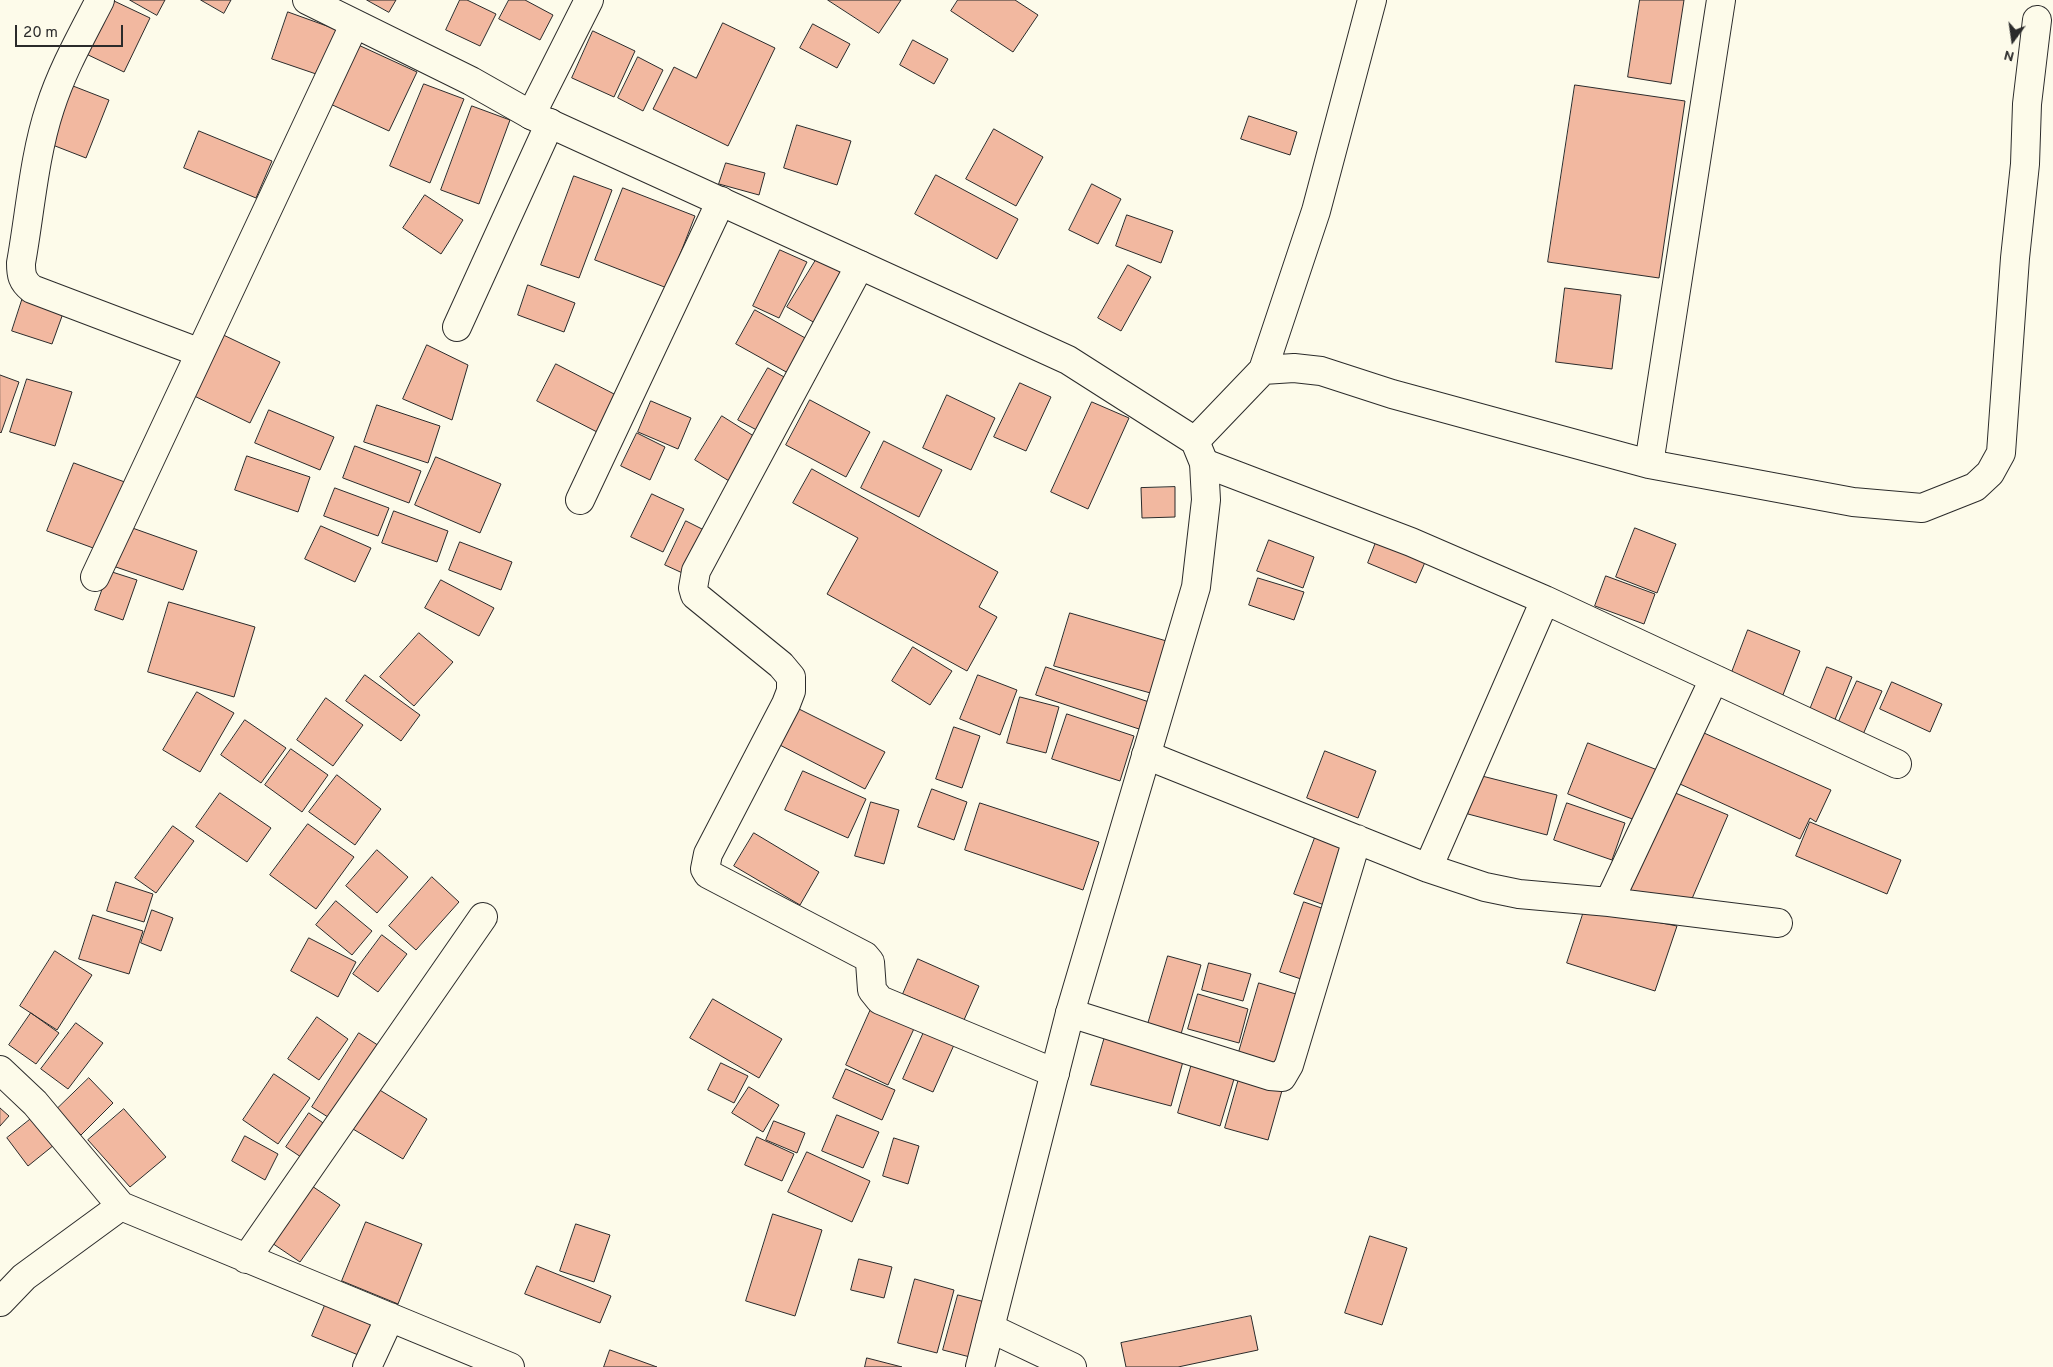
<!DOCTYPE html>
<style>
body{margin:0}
#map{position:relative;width:2053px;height:1367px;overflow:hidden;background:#fdfbea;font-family:Overpass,sans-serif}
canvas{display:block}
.north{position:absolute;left:1988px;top:15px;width:50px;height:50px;-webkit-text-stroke:4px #fdfbea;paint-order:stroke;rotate:194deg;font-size:14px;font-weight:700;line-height:20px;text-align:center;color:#2b2b2b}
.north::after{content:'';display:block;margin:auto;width:18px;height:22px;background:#2b2b2b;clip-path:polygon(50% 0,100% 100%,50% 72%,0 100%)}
.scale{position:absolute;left:15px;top:25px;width:108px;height:22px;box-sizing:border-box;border:2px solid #2b2b2b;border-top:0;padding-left:6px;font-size:15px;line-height:18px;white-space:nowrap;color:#2b2b2b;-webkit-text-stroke:4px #fdfbea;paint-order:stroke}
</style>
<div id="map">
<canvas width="2053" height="1367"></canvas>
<div class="north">N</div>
<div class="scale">20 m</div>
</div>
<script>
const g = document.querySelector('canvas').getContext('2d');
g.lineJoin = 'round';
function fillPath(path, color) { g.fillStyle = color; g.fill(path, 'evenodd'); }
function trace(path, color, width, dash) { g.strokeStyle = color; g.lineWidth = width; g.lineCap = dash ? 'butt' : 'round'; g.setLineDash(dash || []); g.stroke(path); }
const building = new Path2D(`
 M112 0 150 18 124 72 82 52Z
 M130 0H165L157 15Z
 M201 0H231L224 13Z
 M367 0H396L389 12Z
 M460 0H467L496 14 480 46 446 30Z
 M509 0H525L553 15 540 40 499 19Z
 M828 0H901L879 33Z
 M958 0H1015L1038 15 1013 52 951 11Z
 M1640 0H1684L1671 84 1628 77Z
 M288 12 338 30 322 76 272 59Z
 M723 23 775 48 728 146 653 109 674 67 696 78Z
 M813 24 850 44 837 68 800 48Z
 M593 31 635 51 614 97 572 78Z
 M913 40 948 59 934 84 900 65Z
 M354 43 417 72 389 131 326 102Z
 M638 57 663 70 643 111 618 98Z
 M424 84 464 99 430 183 390 166Z
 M1575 85 1685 101 1659 278 1548 262Z
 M73 86 109 100 86 158 50 144Z
 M472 106 510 120 479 204 441 190Z
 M1249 116 1297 132 1290 155 1241 139Z
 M797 125 851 141 837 185 784 168Z
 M994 129 1043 157 1016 206 966 179Z
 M199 131 272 161 256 198 184 168Z
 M726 163 765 173 759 195 719 184Z
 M936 175 1018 219 997 259 915 214Z
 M574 176 612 190 579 278 541 265Z
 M1092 184 1121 199 1098 244 1069 230Z
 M623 188 695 216 667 288 595 260Z
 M425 195 463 220 441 254 403 228Z
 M1127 215 1173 231 1161 263 1116 246Z
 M780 250 807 262 779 318 753 306Z
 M819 255 853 275 822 327 787 307Z
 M1128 265 1151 277 1121 331 1098 318Z
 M528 285 575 303 564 332 518 315Z
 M1565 288 1621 295 1612 369 1556 362Z
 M25 291 66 305 52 344 12 331Z
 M755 310 816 344 797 378 736 344Z
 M215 331 280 362 250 423 186 392Z
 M427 345 468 365 452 420 403 399Z
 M556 364 616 395 597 432 537 401Z
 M768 368 795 383 766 435 738 420Z
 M0 375 19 382 1 433 0 432Z
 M27 379 72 392 55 446 10 432Z
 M1020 383 1051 397 1026 451 994 437Z
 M947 395 995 418 971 470 923 448Z
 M810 400 870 432 846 477 786 445Z
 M651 401 691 418 678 449 638 432Z
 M1092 402 1129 418 1088 509 1051 492Z
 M377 405 440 426 428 463 364 442Z
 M269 410 334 437 320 470 255 443Z
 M722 416 760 440 734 484 695 460Z
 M637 433 665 447 650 480 621 466Z
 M884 441 942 470 919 517 861 488Z
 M355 446 421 471 409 503 343 478Z
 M247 456 310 477 298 512 235 490Z
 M436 457 501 484 480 533 415 505Z
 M74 463 130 484 104 552 47 531Z
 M812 469 998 572 979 607 997 617 967 671 827 594 858 538 793 503Z
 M1175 487V517L1142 518 1141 488Z
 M335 488 389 508 378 536 324 516Z
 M652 494 684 509 663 552 631 537Z
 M394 511 448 531 437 562 382 543Z
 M686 521 710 533 689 576 665 565Z
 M124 525 197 551 183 590 110 565Z
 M321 526 371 548 355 582 305 559Z
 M1635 528 1676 544 1657 593 1616 577Z
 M1380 532 1429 553 1416 583 1368 563Z
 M1269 540 1314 557 1303 588 1257 571Z
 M460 542 512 562 501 590 449 570Z
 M109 571 137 580 123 620 95 610Z
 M1606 576 1655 594 1644 624 1595 606Z
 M1258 578 1304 592 1294 620 1249 605Z
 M441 580 494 608 479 636 425 608Z
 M169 602 255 627 234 697 148 672Z
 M1070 613 1170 642 1154 694 1054 666Z
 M1748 630 1800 651 1781 700 1729 680Z
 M419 633 453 662 414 706 380 677Z
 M913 647 952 671 930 705 892 681Z
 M1046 667 1149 702 1139 729 1036 695Z
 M1827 667 1852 677 1832 727 1807 717Z
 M365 675 420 715 401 741 346 701Z
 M978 675 1017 690 1000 735 960 719Z
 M1857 681 1882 691 1861 739 1836 728Z
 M1892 682 1942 704 1930 732 1880 709Z
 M197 692 234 713 200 772 163 750Z
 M1020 697 1059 707 1046 753 1007 743Z
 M326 698 363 725 333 766 297 740Z
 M795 707 885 752 865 789 776 743Z
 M1067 714 1134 736 1120 781 1052 759Z
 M245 720 286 748 261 783 221 755Z
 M954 727 980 736 962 788 936 779Z
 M1704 733 1831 790 1816 822 1810 818 1800 839 1680 784Z
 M1588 743 1660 771 1640 822 1568 794Z
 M291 749 328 775 302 812 265 785Z
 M1325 751 1376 771 1358 818 1307 798Z
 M803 771 866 799 848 838 785 810Z
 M337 775 381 809 355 845 309 812Z
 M1478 775 1557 795 1547 835 1468 814Z
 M932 789 967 802 954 840 918 827Z
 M1673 792 1728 815 1691 901 1626 893Z
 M220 793 271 828 247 862 196 827Z
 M871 802 899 810 884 864 855 856Z
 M980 803 1099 842 1083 890 965 850Z
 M1567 803 1625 823 1612 860 1554 840Z
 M1810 822 1901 860 1887 894 1796 856Z
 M308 824 354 857 316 909 270 875Z
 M173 826 194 841 156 893 135 878Z
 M1319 827 1352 840 1327 906 1294 894Z
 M754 833 819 872 800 905 734 866Z
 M377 850 408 877 377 913 346 886Z
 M432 877 459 902 416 950 389 926Z
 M116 882 153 894 144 922 107 911Z
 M336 901 372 931 352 955 316 925Z
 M1304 902 1333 912 1310 982 1280 972Z
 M1585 908 1677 926 1655 991 1567 963Z
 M152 910 173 918 161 951 141 943Z
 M93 915 143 931 129 974 79 959Z
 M382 935 407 954 378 992 353 974Z
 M309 938 356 962 338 997 291 971Z
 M55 951 92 975 57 1030 20 1006Z
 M1168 956 1201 965 1181 1034 1148 1024Z
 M918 959 979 986 964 1020 903 994Z
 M1209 963 1251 974 1243 1001 1202 990Z
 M1259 983 1306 997 1286 1066 1239 1052Z
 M1198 994 1248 1009 1239 1043 1188 1029Z
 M713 999 782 1039 759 1078 690 1038Z
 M875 1000 918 1020 888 1085 846 1065Z
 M31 1013 59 1033 36 1064 9 1045Z
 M317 1017 348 1039 319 1080 288 1059Z
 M76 1023 103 1043 68 1089 41 1069Z
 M928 1023 958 1036 933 1092 903 1079Z
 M359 1033 387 1051 339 1124 312 1107Z
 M1106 1033 1185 1054 1171 1106 1091 1085Z
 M1194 1056 1237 1069 1220 1126 1178 1113Z
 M721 1063 748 1076 734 1103 708 1090Z
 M846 1069 895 1090 882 1120 833 1098Z
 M274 1074 310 1098 278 1144 243 1120Z
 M1240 1075 1283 1087 1268 1140 1225 1128Z
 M89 1078 113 1103 81 1135 56 1110Z
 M749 1087 779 1105 763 1132 732 1113Z
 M378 1089 427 1119 403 1159 353 1129Z
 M0 1108 9 1116 0 1126Z
 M124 1109 166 1157 130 1187 88 1140Z
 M309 1113 326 1125 304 1159 286 1147Z
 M837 1115 879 1132 863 1168 822 1151Z
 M32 1118 54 1145 28 1166 7 1138Z
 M774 1121 805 1133 797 1153 766 1140Z
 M245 1136 278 1154 265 1180 232 1161Z
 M757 1137 794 1154 782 1181 745 1165Z
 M894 1138 919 1146 908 1184 883 1176Z
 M807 1152 870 1181 852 1222 788 1192Z
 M306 1182 340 1205 300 1262 266 1239Z
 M773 1214 822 1230 795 1316 746 1301Z
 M366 1222 422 1244 398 1304 342 1281Z
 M576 1224 610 1235 594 1282 560 1271Z
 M1370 1236 1407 1248 1382 1325 1345 1313Z
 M859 1259 892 1267 884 1298 851 1290Z
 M537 1266 611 1296 600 1323 525 1294Z
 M915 1279 954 1290 937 1353 898 1343Z
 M958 1295 985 1302 970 1357 943 1350Z
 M326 1303 382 1326 368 1359 312 1336Z
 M1251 1316 1258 1350 1178 1367H1126L1121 1343Z
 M610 1350 657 1367H604Z
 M867 1358 902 1367H865Z`);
fillPath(building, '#f2b8a0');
trace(building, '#2b2b2b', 1);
const minor = new Path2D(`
 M100 0C82 35 62 70 50 108 34 156 30 213 21 263 21 275 22 281 32 289L198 352
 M531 115 589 0
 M860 265 696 571 693 588 695 595 781 665 791 677V691L786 704 708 854 705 869 708 874 865 956 870 962 872 990 880 1000 1055 1073
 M457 327 550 123
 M1263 370 1316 211 1372 0
 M1195 441 1263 370 1294 368 1321 371 1392 394 1649 464 1853 502 1922 508 1975 487 1990 473 2001 453 2015 258 2025 164 2027 104 2037 20
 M1204 463 1411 542 1545 600 1897 764
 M1649 464 1721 0
 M580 500 721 201
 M95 577 354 25
 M1146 755 1428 868 1485 887 1519 894 1609 902 1778 923
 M1428 868 1545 600
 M1609 902 1714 679
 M1070 1013 1270 1076 1282 1077 1289 1065 1357 839
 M0 1070 35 1103 121 1206 510 1367
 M246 1259 483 917
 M0 1302 24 1277 121 1206
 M990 1328 1072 1367
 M367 1367 390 1317`);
const major = new Path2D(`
 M307 0 471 81 531 115 1068 360 1195 441 1204 463 1206 500 1196 587 1070 1013 980 1367`);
trace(minor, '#2b2b2b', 30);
trace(major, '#2b2b2b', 30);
trace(minor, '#fdfbea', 28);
trace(major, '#fdfbea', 28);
</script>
